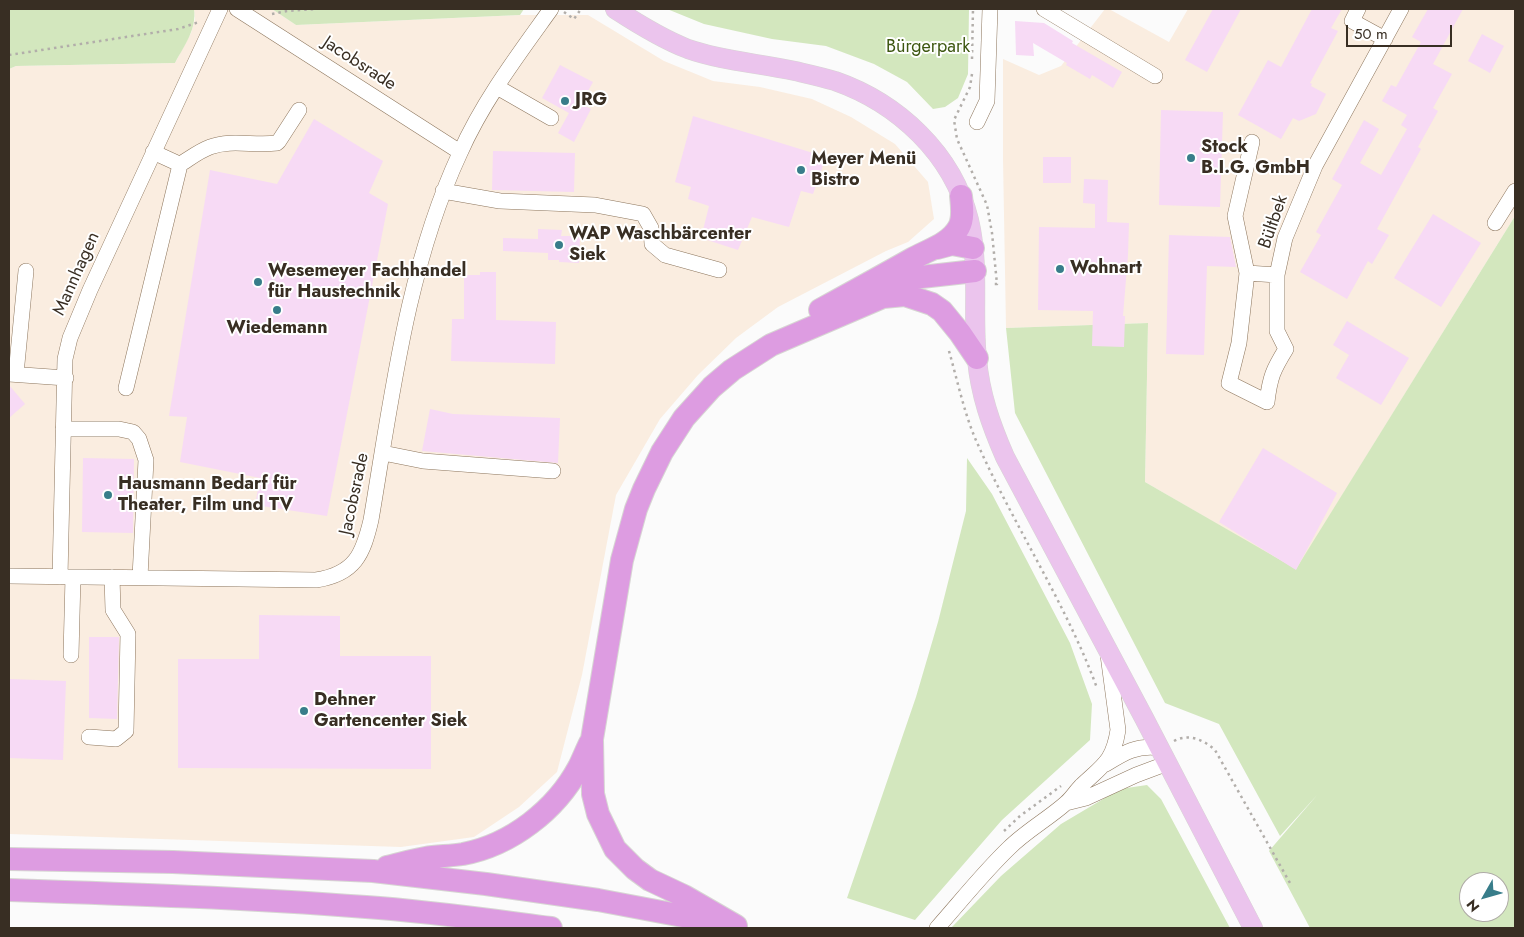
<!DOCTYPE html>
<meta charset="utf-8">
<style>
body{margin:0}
#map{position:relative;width:1524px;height:937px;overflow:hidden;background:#fbfbfb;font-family:Jost,sans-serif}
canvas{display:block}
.frame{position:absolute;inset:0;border:10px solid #382e23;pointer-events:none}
.north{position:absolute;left:1459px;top:872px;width:50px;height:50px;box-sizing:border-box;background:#fff;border:1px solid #afaba7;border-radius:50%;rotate:232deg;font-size:14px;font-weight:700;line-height:20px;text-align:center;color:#382e23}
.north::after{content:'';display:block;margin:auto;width:18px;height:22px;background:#387d8a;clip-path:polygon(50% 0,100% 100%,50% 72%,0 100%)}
.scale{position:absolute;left:1346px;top:25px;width:106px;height:22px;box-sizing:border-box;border:2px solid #382e23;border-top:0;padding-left:6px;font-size:15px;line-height:18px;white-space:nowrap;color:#382e23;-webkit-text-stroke:4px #fff;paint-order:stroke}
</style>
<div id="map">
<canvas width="1524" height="937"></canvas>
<div class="frame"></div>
<div class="north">N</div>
<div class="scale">50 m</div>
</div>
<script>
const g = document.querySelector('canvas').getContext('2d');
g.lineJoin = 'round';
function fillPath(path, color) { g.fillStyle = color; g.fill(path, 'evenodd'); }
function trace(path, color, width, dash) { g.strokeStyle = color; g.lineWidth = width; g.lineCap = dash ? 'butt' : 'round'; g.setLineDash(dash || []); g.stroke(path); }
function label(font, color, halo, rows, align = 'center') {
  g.font = font + ' Jost,sans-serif'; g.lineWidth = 4; g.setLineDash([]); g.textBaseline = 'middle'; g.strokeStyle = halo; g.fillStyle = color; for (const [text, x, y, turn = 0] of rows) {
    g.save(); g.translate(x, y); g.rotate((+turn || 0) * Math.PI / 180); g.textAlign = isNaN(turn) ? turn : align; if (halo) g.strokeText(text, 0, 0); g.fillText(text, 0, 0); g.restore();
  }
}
fillPath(new Path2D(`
 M194 9H272L296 25 520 15H588L664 61 713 81 760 87 812 99 851 117 895 144 928 182 934 219 908 242 886 251 778 307 736 338 698 375 660 419 616 495 582 675 557 772 519 807 474 837 401 847 9 834V69L16 66 175 63 191 33 195 19Z
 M1105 9H1109L1169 42 1188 9H1515V216L1296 570 1145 482 1148 323 1006 328 1003 159V59L1039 75 1061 66Z`), '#faede0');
fillPath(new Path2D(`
 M9 9H194C197 29 184 46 175 63L16 66 9 69Z
 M272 9H524L520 15 296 25Z
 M667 9H969L968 74 958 98 945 107 933 109 907 82 874 64 826 46 772 39 704 24Z
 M1515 216V928H1310L1269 851 1318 794 1280 836 1219 724 1165 703 1015 413 1006 328 1148 323 1145 482 1296 569ZM1469 882H1499V912H1469Z
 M967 458 992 494 1070 643 1092 704 1090 740 1002 820 915 920 847 898 916 697 938 622 966 511Z
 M1147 785 1161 799 1230 928H951L1001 876 1061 824 1120 789Z`), '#d3e7be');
fillPath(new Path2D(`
 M1213 9H1241L1207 72 1185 60Z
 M1312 9H1342L1331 28 1338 31 1310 83 1312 84 1311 86 1326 94 1316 114 1299 121 1293 118 1281 139 1238 115 1268 60 1281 67Z
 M1428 9H1463L1433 64 1452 74 1433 108 1438 111 1418 147 1421 149 1377 229 1389 235 1372 264 1368 261 1347 299 1300 272 1321 235 1316 232 1342 185 1332 179 1364 120 1379 129 1360 163 1381 175 1407 129 1401 125 1407 115 1382 101 1391 85 1396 87 1421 42 1412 37Z
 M1015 21 1044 23 1073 41 1072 43 1122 72 1113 88 1092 75 1090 79 1066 65 1067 63 1033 43 1034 56 1016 55Z
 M1482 34 1504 46 1490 73 1468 61Z
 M560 65 593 82 581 104 591 109 574 142 558 133 569 113 542 98Z
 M1161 110 1223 112 1220 207 1159 205Z
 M693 116 826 157 813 194 801 191 789 227 752 217 738 250 701 238 709 206 688 199 691 187 675 182Z
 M314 119 383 161 369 193 388 204 327 516 255 505 260 478 180 462 187 417 169 416 210 170 277 184Z
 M493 151 575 153 574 192 492 190Z
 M1043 157H1071V183H1043Z
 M1084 179 1108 180 1107 222 1129 223 1128 255 1123 316H1125L1124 347 1092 346 1093 311 1038 310 1039 227 1095 228V204L1083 203Z
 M1433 214 1481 243 1441 307 1394 278Z
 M538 229 562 230 561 236H580L579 263 559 262V260H548V253L503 251V238L538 239Z
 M1169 235 1230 237 1236 267 1207 266 1204 355 1166 354Z
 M480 272H496V320L556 322 555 364 451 361 452 319H464V275H480Z
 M1347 321 1409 358 1381 405 1336 378 1349 355 1333 345Z
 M9 385 25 404 9 418Z
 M430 409 453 414 560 418 558 463 422 451Z
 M1263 448 1337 493 1296 570 1219 522Z
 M83 458 134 459 133 533 82 532Z
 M259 615 340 616V656H431V769L178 768V659H259Z
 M89 637H119L117 719 89 718Z
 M9 679 66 681 63 760 9 758Z`), '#f7daf5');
const minor = new Path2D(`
 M237 9 460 152
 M1044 9 1155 76
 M1358 9 1352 21 1385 39
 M497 87 551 118
 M977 122 987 101 990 9
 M179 165C189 159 199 151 210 147 231 139 254 146 277 143L279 141 299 110
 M443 191 500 201 595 205 643 214 651 228 652 244 665 255 719 270
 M1495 223 1515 191
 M1247 273 1235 216 1252 142
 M1277 275 1247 273 1239 343 1229 383 1267 402C1270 377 1273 370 1286 349L1277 331V275L1285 238 1315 166 1401 9
 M9 374 66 378
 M16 374 26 271
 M126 388 179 169V165L177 163 153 152
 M63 429H119L133 432 139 439 146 460 140 577
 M383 453 423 461 553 471
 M9 576 316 580C355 574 363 554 371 520 392 396 407 267 460 153 483 101 518 55 551 9
 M60 577 65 359 70 338 90 290 220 9
 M71 655 73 577
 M89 737 116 739 126 731 128 634 113 610 112 577
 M1106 764C1125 752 1137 745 1160 748
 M1066 803 1086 798 1136 775 1168 763
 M937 928C961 901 983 873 1009 848 1026 831 1048 819 1066 803 1072 798 1076 791 1081 786 1103 765 1113 762 1118 730L1108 655`);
const major = new Path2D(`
 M615 9C638 24 662 39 688 49 722 61 759 63 795 71 808 74 822 77 835 81 898 103 953 154 969 220 980 266 972 313 977 359 980 394 991 425 1005 457L1144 718 1253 928`);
const highway = new Path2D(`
 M937 248 952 244 973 248
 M882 286 912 278 975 271
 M820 310C851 293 882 276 912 259 928 250 950 244 959 227 964 218 962 206 961 196
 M9 859 173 862 373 871 486 884 598 900 720 923
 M387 867C400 864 412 860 425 858 437 856 450 856 463 854 511 845 556 810 579 767 583 759 586 751 590 743
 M9 890C128 894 247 898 366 907 427 911 489 920 551 928
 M736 926 684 896 650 880 635 869 615 849 598 814 593 794 592 739 622 560 636 509 644 489 662 452 684 418 712 387 732 370 771 345 883 297 905 295 932 304 942 311 960 333 977 358`);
trace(minor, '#8d765d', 16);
trace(major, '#d7d5d3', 20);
trace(highway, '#d7d5d3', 24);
trace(new Path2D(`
 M564 12 574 19 581 9
 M272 14 287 11 317 9
 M9 55 178 29 199 22
 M972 59 973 9
 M972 74 970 87 954 120 957 139 987 205 992 233 997 284H991
 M949 351C957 379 964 412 975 438 1012 523 1065 601 1097 688
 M1174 741C1189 733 1204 740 1215 750L1290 883
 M1004 831 1020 816 1061 786`), '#b2aeaa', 2.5, [2.5, 4]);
trace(minor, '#fff', 15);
trace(major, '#ebc4ed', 19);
trace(highway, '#dd9ce1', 22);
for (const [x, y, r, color] of [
 [565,101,5,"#387d8a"],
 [1191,158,5,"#387d8a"],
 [801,170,5,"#387d8a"],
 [559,245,5,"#387d8a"],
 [1060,269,5,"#387d8a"],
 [258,282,5,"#387d8a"],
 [277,310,5,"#387d8a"],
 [108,495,5,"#387d8a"],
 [304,711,5,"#387d8a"]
]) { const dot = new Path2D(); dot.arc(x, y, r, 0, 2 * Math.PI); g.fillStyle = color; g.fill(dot); trace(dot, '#fff', 2); }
label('18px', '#3d5710', '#fff', [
 ["Bürgerpark",928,48]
]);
label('18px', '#382e23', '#fff', [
 ["Jacobsrade",359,64,33],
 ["Bültbek",1274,222,-71],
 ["Mannhagen",77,274,-66],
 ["Jacobsrade",355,494,-78]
]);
label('bold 18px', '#382e23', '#fff', [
 ["JRG",575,101],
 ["Stock",1201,148],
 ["B.I.G. GmbH",1201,169],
 ["Meyer Menü",811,160],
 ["Bistro",811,181],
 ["WAP Waschbärcenter",569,235],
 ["Siek",569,256],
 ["Wohnart",1070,269],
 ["Wesemeyer Fachhandel",268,272],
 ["für Haustechnik",268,293],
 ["Wiedemann",277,329,"center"],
 ["Hausmann Bedarf für",118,485],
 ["Theater, Film und TV",118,506],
 ["Dehner",314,701],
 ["Gartencenter Siek",314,722]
], 'left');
</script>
